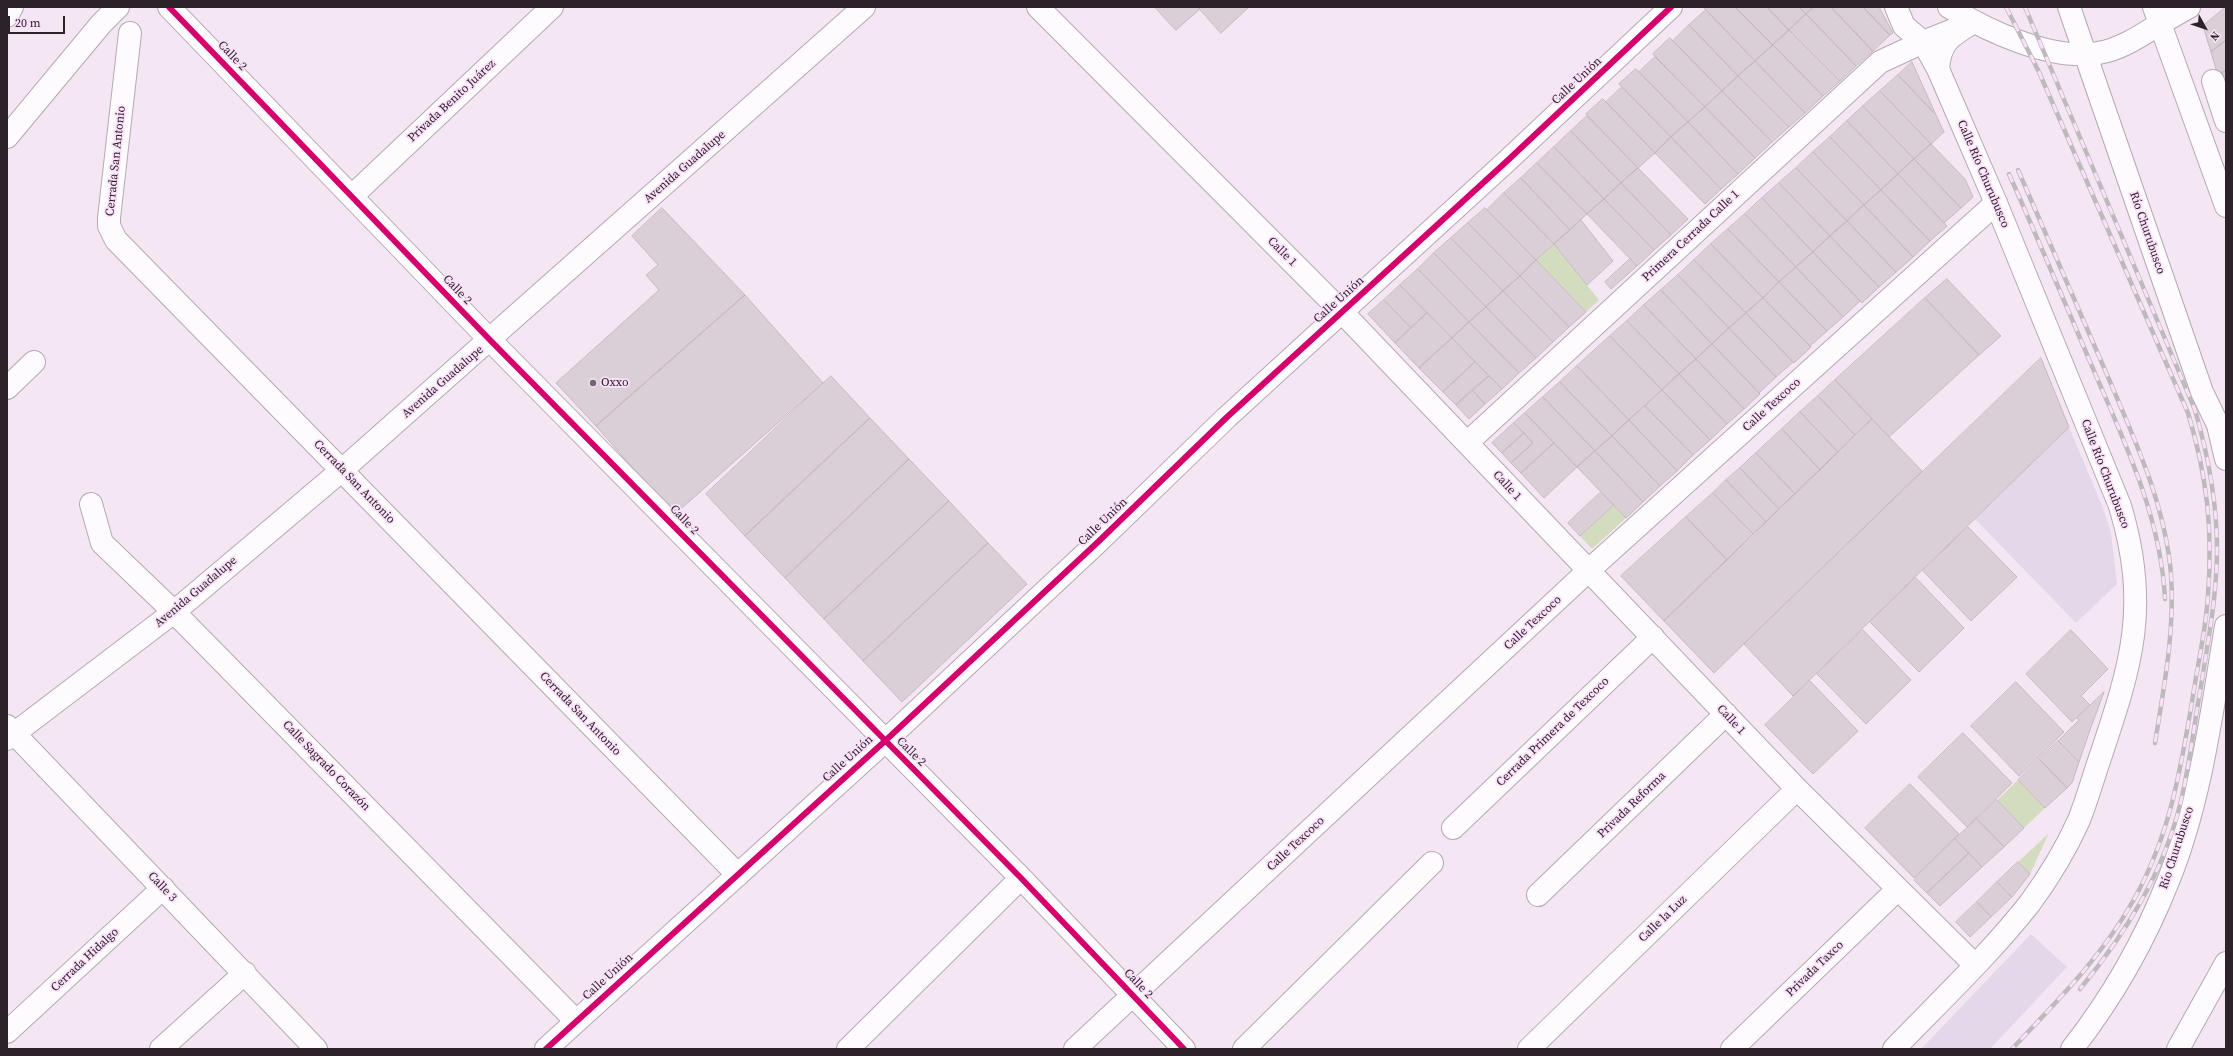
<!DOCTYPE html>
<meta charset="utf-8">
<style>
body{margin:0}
#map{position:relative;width:2233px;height:1056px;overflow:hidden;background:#f4e6f3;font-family:"Source Serif 4",serif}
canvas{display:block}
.frame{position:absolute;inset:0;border:8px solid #2b222a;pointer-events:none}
.north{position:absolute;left:2185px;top:8px;width:40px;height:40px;-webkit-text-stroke:3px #fae0f8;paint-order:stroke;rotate:130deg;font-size:11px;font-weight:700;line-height:16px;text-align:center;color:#2b222a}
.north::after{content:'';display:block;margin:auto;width:14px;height:18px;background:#2b222a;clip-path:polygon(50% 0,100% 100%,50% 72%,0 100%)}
.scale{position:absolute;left:8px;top:16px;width:57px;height:18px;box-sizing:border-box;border:2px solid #2b222a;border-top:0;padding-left:5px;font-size:12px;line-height:14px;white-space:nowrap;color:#2b222a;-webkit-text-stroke:3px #fae0f8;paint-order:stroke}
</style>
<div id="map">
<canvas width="2233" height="1056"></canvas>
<div class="frame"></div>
<div class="north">N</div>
<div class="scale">20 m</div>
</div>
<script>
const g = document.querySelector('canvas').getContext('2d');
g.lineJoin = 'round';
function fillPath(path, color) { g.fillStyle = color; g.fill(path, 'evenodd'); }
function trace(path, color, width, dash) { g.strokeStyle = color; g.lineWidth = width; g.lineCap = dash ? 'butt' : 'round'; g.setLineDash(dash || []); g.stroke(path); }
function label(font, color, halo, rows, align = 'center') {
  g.font = font + ' "Source Serif 4",serif'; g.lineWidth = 3.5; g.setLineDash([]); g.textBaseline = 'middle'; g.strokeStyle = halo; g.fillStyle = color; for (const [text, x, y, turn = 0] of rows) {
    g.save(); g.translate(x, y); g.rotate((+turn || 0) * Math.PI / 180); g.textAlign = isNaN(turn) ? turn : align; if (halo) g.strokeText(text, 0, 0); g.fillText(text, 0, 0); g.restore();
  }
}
fillPath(new Path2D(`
 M2069 427 2103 508 2111 533 2117 584 2076 623 1975 519Z
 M2031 934 2067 967 1990 1049H1921Z`), '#e3d8ea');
fillPath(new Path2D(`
 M1554 244 1599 300 1586 312 1536 260Z
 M1614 505 1626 518 1592 549 1580 536Z
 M2018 780 2045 808 2024 828 1997 800Z
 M2048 834V835L2030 874 2018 862Z`), '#d4dcbf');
const building = new Path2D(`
 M1155 7H1198L1200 9 1176 30Z
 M1198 7H1249L1221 33Z
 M1735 7 1773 45 1755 61 1704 8Z
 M1735 7H1767L1789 30 1773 45Z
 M1767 7H1799L1806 14 1789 30Z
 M1799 7H1814L1806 14Z
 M1814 7H1831L1873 51 1856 66 1806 14Z
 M1831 7H1863L1890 35 1873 51Z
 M1863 7H1879L1893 33 1890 35Z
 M2226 7V40L2211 52 2203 26Z
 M1706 10 1755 61 1738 76 1689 25Z
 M1806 14 1856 66 1840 81 1789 30Z
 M1689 25 1738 76 1722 91 1673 41Z
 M1789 30 1840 81 1823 96 1773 45Z
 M1670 38 1722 91 1705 107 1653 54Z
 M2226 40V70L2218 76 2211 52Z
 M1773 45 1823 96 1805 113 1755 61Z
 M1655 57 1705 107 1688 122 1639 72Z
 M1755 61 1805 113 1789 127 1738 76Z
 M1912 62 1936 115 1898 75Z
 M1636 69 1688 122 1671 137 1619 84Z
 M2226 70V99L2218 76Z
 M1898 75 1936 115 1944 132 1931 144 1880 91Z
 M1738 76 1789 127 1772 142 1722 91Z
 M1622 87 1671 137 1655 153 1606 102Z
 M1722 91 1772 142 1755 158 1705 107Z
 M1880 91 1931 144 1914 159 1863 106Z
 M1603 99 1655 153 1638 168 1586 114Z
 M1863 106 1914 159 1898 174 1847 121Z
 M1705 107 1755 158 1738 174 1688 122Z
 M1587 116 1638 168 1621 183 1571 131Z
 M1847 121 1898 174 1881 190 1830 137Z
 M1688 122 1738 174 1721 189 1671 137Z
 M1571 131 1621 183 1604 199 1554 147Z
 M1671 137 1721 189 1705 204 1655 153Z
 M1830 137 1881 190 1864 205 1813 152Z
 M1931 144 1965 179 1973 197 1961 208 1914 159Z
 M1554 147 1604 199 1587 214 1537 163Z
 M1813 152 1864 205 1847 221 1796 168Z
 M1914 159 1961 208 1944 223 1898 174Z
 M1537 163 1587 214 1570 230 1521 178Z
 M1638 168 1688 219 1671 235 1621 183Z
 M1796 168 1847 221 1830 236 1779 183Z
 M1898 174 1947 226 1930 241 1881 190Z
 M1521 178 1570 230 1554 244 1504 193Z
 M1621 183 1671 235 1654 250 1604 199Z
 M1779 183 1830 236 1813 252 1762 198Z
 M1881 190 1930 241 1913 257 1864 205Z
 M1504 193 1554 244 1536 260 1487 210Z
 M1762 198 1813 252 1796 267 1745 214Z
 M1604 199 1654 250 1637 266 1587 214Z
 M1864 205 1913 257 1896 272 1847 221Z
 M662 208 745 295 596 426 556 383 659 290 646 275 658 265 632 236Z
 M1485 208 1536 260 1520 276 1468 223Z
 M1745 214 1796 267 1779 282 1728 229Z
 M1581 220 1613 261 1587 285 1554 244Z
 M1847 221 1896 272 1879 287 1830 236Z
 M1468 223 1520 276 1503 291 1451 238Z
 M1728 229 1779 282 1763 298 1711 244Z
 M1830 236 1879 287 1862 303 1813 252Z
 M1451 238 1503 291 1486 307 1434 253Z
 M1711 244 1763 298 1746 313 1694 260Z
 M1813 252 1860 301 1843 317 1796 267Z
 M1434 253 1486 307 1469 322 1418 269Z
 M1630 259 1637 266 1611 289 1605 282Z
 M1536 260 1586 312 1569 327 1520 276Z
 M1694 260 1746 313 1729 328 1678 275Z
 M1796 267 1843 317 1827 331 1779 282Z
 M1418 269 1469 322 1452 338 1400 285Z
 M1678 275 1729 328 1712 344 1661 290Z
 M1520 276 1569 327 1553 342 1503 291Z
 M1947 279 2001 336 1979 355 1925 298Z
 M1779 282 1827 331 1810 346 1763 298Z
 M1400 285 1427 313 1411 328 1384 300Z
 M1661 290 1712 344 1696 359 1644 305Z
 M1503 291 1553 342 1536 358 1486 307Z
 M745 295 823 383 674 515 596 426Z
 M1763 298 1811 347 1794 363 1746 313Z
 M1925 298 1979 355 1889 437 1835 380Z
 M1384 300 1411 328 1395 343 1368 314Z
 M1644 305 1696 359 1679 374 1627 321Z
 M1486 307 1536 358 1519 373 1469 322Z
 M1427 313 1452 338 1419 368 1395 343Z
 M1746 313 1793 362 1776 377 1729 328Z
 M1627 321 1679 374 1662 390 1610 336Z
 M1469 322 1519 373 1502 389 1452 338Z
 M1729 328 1776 377 1759 393 1712 344Z
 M1610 336 1662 390 1629 420 1577 366Z
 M1452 338 1475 362 1443 392 1419 368Z
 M1712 344 1760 394 1744 409 1696 359Z
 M2041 358 2069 427 1793 696 1744 644Z
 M1696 359 1744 409 1727 424 1679 374Z
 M1475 362 1489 376 1456 405 1443 392Z
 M1577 366 1629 420 1612 436 1560 382Z
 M1679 374 1727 424 1710 440 1662 390Z
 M831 376 870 418 745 536 706 494Z
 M1489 376 1502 389 1485 404 1472 390Z
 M1835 380 1872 419 1855 435 1818 396Z
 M1560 382 1612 436 1595 451 1543 397Z
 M1472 390 1485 404 1469 419 1456 405Z
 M1662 390 1710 440 1693 455 1645 406Z
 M1818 396 1855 435 1838 452 1800 412Z
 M1543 397 1595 451 1577 467 1525 413Z
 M1645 406 1693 455 1677 471 1629 420Z
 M1800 412 1838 452 1820 470 1782 429Z
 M1525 413 1554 443 1521 473 1511 463 1533 443 1514 423Z
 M870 418 909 459 785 578 745 536Z
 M1872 419 1922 471 1714 673 1664 621Z
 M1629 420 1677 471 1660 486 1612 436Z
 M1514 423 1524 433 1502 453 1492 443Z
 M1782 429 1820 470 1795 494 1756 453Z
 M1524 433 1533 443 1511 463 1502 453Z
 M1612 436 1660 486 1643 502 1595 451Z
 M1554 443 1577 467 1544 498 1521 473Z
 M1595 451 1643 502 1626 518 1577 467Z
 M1756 453 1795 494 1779 509 1740 468Z
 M909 459 949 501 824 619 785 578Z
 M1740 468 1779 509 1766 522 1726 480Z
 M1726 480 1766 522 1753 534 1713 493Z
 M1601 492 1614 505 1580 536 1568 523Z
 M1713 493 1753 534 1727 560 1686 517Z
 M949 501 988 543 863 661 824 619Z
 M1686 517 1727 560 1664 621 1621 576Z
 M1968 527 2017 577 1971 621 1923 571Z
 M988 543 1027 584 902 702 863 661Z
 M1916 578 1964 628 1919 672 1870 622Z
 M1863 630 1911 680 1866 724 1817 674Z
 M2071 630 2108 669 2081 696 2090 705 2072 722 2026 674Z
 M1810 681 1858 731 1813 774 1765 725Z
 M2016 682 2064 732 2019 776 1971 726Z
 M2104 692 2090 730 2079 762 2058 741 2079 720 2077 718Z
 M1963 733 2012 783 1967 827 1918 777Z
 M2058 741 2079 762 2072 783 2067 788 2039 759Z
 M2039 759 2067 788 2045 808 2018 780Z
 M1910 784 1959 834 1914 878 1865 828Z
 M1997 800 2024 828 2004 847 1977 819Z
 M1977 819 2004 847 1982 867 1955 839Z
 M1955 839 1969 853 1927 893 1914 880Z
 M1969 853 1982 867 1940 906 1927 893Z
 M2018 862 2030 874 2012 897 1997 882Z
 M1997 882 2012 897 1991 917 1977 902Z
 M1977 902 1991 917 1970 937 1956 922Z`);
fillPath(building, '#dbcfd7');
trace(building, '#c6b9c2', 1);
const minor = new Path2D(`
 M169 7 490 340 1021 878 1184 1049
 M1038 7 1342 312 1797 789 1975 965
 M130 33 109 218V226L116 240 738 875
 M2213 81 2226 121
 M352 196 552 7
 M7 388 34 362
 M1467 443 1880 62 1923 42
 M91 504 102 543 174 612 576 1021
 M7 726 316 1049
 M7 739 174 612 342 470 864 7
 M1453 828 1653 637
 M1538 895 1726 714
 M7 1032 163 888
 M161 1049 245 973
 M848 1049 1021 878
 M1075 1049 1588 571 1996 203
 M1244 1049 1432 863
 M1529 1049 1797 789
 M1732 1049 1898 889`);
const tertiary = new Path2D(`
 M2161 23 2189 7
 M546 1049 885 741 1099 541 1226 418 1507 161 1671 7
 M1894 1049C1940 1001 1989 955 2030 903 2049 877 2066 849 2079 820 2087 800 2093 778 2100 758 2132 663 2150 606 2120 506L1996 203 1938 69 1923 42 1904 26 1896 7`);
const primary = new Path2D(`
 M1949 7C1987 31 2051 61 2098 53 2120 50 2142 35 2161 23
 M2069 7 2202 392 2218 425 2226 459
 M2154 7 2226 206
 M7 16 12 7
 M1923 42 1956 29
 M1938 69C1940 41 1951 36 1974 22
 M7 137 101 24 118 7
 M2072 1049C2112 998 2145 940 2169 879 2201 799 2212 711 2226 626
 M2178 1049 2226 963`);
trace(minor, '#b4a9b3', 24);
trace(tertiary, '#b4a9b3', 24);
trace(primary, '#b4a9b3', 24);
trace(minor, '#fdfbfd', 22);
trace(tertiary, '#fdfbfd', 22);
trace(primary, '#fdfbfd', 22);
const rail = new Path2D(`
 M2006 7 2039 72 2188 413C2207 476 2213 529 2208 595 2206 631 2197 667 2192 702 2180 773 2169 838 2133 901 2101 958 2056 1002 2012 1049
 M2025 7 2195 410C2208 455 2217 502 2217 549 2217 595 2208 641 2201 686 2194 724 2190 763 2181 801 2164 872 2126 933 2080 989
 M2018 170C2047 236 2076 303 2105 370 2133 436 2165 502 2171 574 2175 631 2164 686 2155 743
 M2009 174C2038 239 2066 305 2094 371 2126 445 2161 518 2165 599`);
trace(rail, '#bdb9bd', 4.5);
trace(rail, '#fae0f8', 3, [9]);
trace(new Path2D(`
 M169 7 490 340 1021 878 1184 1049
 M546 1049 885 741 1099 541 1226 418 1507 161 1671 7`), '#d6006c', 6);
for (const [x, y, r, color] of [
 [593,383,4,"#716770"]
]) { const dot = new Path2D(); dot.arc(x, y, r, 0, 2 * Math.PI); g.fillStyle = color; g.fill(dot); trace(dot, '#fae0f8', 1.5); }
label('12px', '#2b222a', '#fae0f8', [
 ["Calle 2",232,56,46],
 ["Calle Unión",1577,81,-43],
 ["Privada Benito Juárez",452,101,-43],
 ["Cerrada San Antonio",116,161,-84],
 ["Avenida Guadalupe",685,167,-41],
 ["Calle Río Churubusco",1983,174,67],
 ["Río Churubusco",2147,233,71],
 ["Primera Cerrada Calle 1",1691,236,-43],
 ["Calle 1",1282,252,45],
 ["Calle 2",457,290,46],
 ["Calle Unión",1339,300,-42],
 ["Avenida Guadalupe",443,382,-41],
 ["Calle Texcoco",1772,405,-42],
 ["Calle Río Churubusco",2105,474,69],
 ["Cerrada San Antonio",354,482,46],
 ["Calle 1",1507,486,47],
 ["Calle 2",684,520,46],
 ["Calle Unión",1103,522,-44],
 ["Avenida Guadalupe",196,592,-40],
 ["Calle Texcoco",1533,623,-43],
 ["Cerrada San Antonio",580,714,46],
 ["Calle 1",1731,720,47],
 ["Cerrada Primera de Texcoco",1553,732,-44],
 ["Calle 2",911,752,45],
 ["Calle Unión",848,759,-42],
 ["Calle Sagrado Corazón",326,766,46],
 ["Privada Reforma",1632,805,-44],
 ["Calle Texcoco",1296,844,-43],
 ["Río Churubusco",2177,848,-72],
 ["Calle 3",162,887,46],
 ["Calle la Luz",1663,919,-44],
 ["Cerrada Hidalgo",85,960,-43],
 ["Privada Taxco",1815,969,-44],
 ["Calle Unión",608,977,-42],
 ["Calle 2",1138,984,46]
]);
label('12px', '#2b222a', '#fae0f8', [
 ["Oxxo",601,383]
], 'left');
</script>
